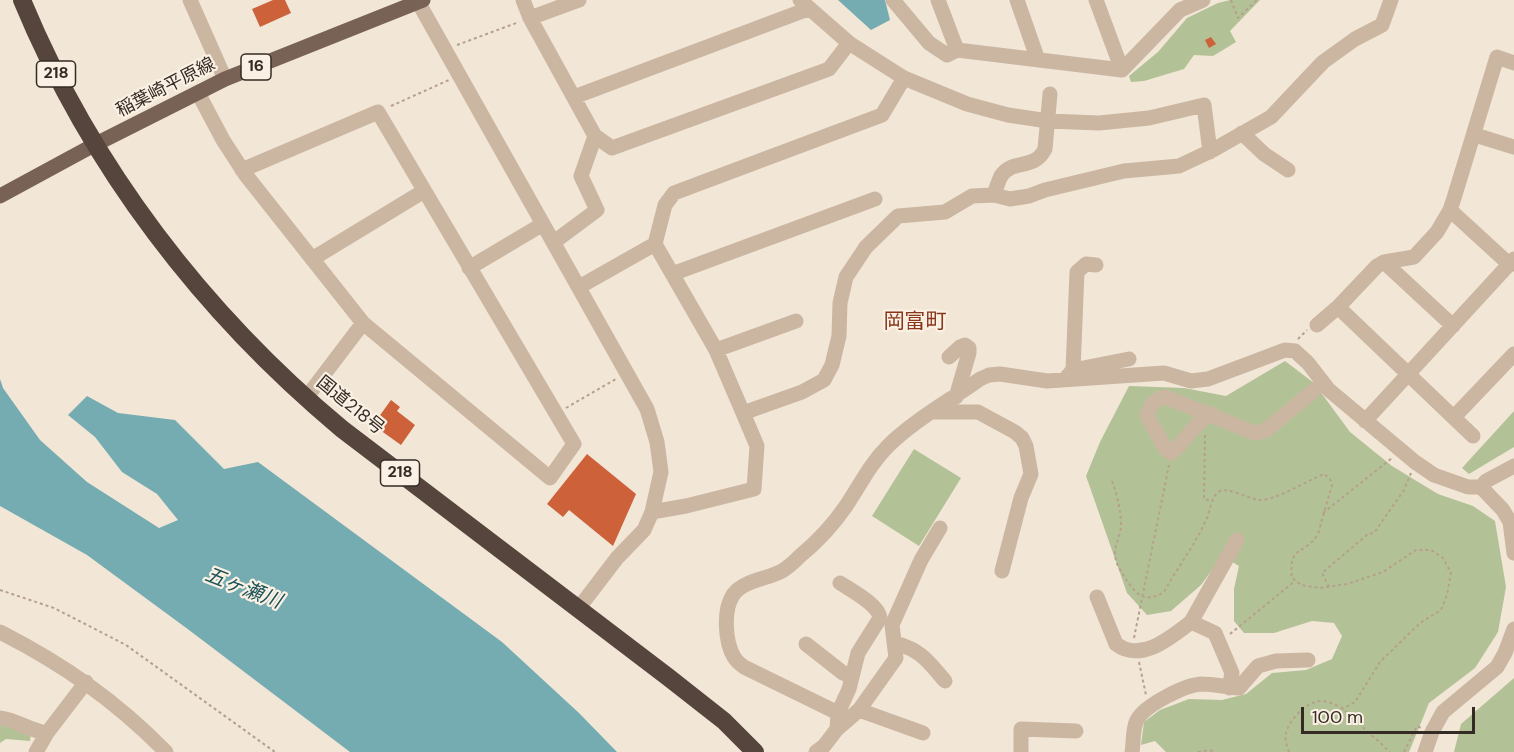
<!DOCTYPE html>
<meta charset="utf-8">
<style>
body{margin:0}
#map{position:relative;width:1514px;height:752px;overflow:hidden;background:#f2e6d7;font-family:"DM Sans",sans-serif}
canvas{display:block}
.scale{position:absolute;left:1301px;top:707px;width:174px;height:27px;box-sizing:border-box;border:3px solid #352b25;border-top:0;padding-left:8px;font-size:18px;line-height:21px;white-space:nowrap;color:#352b25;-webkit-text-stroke:4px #faf0e3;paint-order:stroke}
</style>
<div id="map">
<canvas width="1514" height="752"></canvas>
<div class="scale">100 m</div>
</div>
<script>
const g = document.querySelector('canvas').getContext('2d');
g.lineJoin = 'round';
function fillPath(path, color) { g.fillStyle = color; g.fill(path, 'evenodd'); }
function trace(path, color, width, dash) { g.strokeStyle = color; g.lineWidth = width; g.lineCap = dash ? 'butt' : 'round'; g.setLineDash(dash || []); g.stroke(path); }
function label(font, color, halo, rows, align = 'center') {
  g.font = font + ' "DM Sans","Noto Sans JP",sans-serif'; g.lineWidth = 4.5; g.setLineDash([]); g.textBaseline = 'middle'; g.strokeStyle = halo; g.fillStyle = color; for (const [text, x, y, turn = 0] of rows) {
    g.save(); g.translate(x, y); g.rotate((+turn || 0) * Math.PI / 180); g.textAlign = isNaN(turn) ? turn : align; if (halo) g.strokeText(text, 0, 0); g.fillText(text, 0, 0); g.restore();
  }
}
fillPath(new Path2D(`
 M1230 0H1260L1230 31 1236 42 1213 56 1194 55 1184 69 1144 81 1131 82 1129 76 1158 52 1187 18 1218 3Z
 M1285 361 1314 383 1350 432 1392 466 1438 494 1473 506 1495 521 1506 587 1498 632 1475 668 1429 703 1409 752H1166L1155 741 1141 745 1144 722 1160 710 1189 699 1222 700 1246 694 1272 673 1306 670 1332 659 1342 636 1334 623 1312 621 1274 633H1244L1234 621V589L1239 566 1222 556 1201 585 1171 611 1147 615 1127 593 1086 476 1100 442 1129 386 1184 388 1226 396Z
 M1514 411V447L1469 474 1462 468Z
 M914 449 961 478 919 546 872 516Z
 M1514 678V752H1454L1461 724Z
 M0 725 31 733 30 741 6 739 0 743Z`), '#b2c296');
fillPath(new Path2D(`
 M838 0H885L890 20 871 30Z
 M0 379 3 388 40 440 87 482 159 528 178 520 157 494 122 472 95 437 68 415 87 396 118 413 175 420 224 469 258 462 502 642 579 713 617 752H350L189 630 87 555 0 506Z`), '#74acb1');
fillPath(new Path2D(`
 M273 0H285L291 13 260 27 252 9Z
 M1211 37 1216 44 1209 48 1205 40Z
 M391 400 400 407 397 411 415 425 401 445 373 425Z
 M587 454 636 494 613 546 569 510 563 517 547 504Z`), '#cd623a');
trace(new Path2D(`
 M1231 0 1238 18 1257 0
 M457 45 519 22
 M391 106 449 80
 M1298 339 1307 330
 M566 408 616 379
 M1205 435 1204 499 1212 501
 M1112 481C1117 494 1120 508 1121 522 1122 533 1115 543 1115 554 1115 562 1120 570 1124 576 1135 593 1143 605 1164 592 1177 568 1195 545 1206 520 1211 511 1210 497 1220 491 1228 487 1249 499 1260 500 1276 500 1307 481 1324 474L1330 479 1332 485 1318 534C1305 556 1288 544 1292 578L1301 585 1320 588 1347 584 1383 572 1416 550H1431L1443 558 1451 573 1447 595 1441 610 1420 623 1380 662 1355 702 1343 709
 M1323 513 1392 458
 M1329 587 1322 573 1368 534 1374 533 1404 490 1411 473
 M0 590 54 608 126 645 275 752
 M1230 634 1295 581
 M1134 638 1169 465
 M1139 662 1146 695
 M1198 752 1209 750 1216 752
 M1289 752C1287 746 1284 739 1286 733 1289 720 1306 702 1320 701 1328 701 1337 705 1343 709L1390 752
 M1404 752 1417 726 1421 728`), '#b6a08d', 2, [3, 3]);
trace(new Path2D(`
 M190 0 225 79
 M417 0 647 409 657 442 661 472 652 512 644 530 617 558 578 609
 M523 0 530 18
 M579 0 530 18 595 136 612 148 829 69 849 43 800 0
 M893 0 929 43 947 55 957 50
 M938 0 957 50 1122 70 1180 10 1203 0
 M1017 0 1038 60
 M1096 0 1122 70
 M849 43 904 78 967 104 1008 115 1048 121 1099 123 1149 118 1204 105 1210 152
 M198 93 223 140 245 174 363 323 550 478 574 444 378 112 242 170
 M574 97 808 9
 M1242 133 1264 154 1288 170
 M1475 135 1514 147
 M994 195C996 189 998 182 1001 176 1013 158 1034 171 1045 149L1050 94
 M1450 210 1510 265
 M554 242 597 210 581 176 595 136
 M655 244 716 350 743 413
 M312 259 424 191
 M1384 262 1453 326
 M469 268 543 224
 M672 274 875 199
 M579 287 655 244 665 205 674 193 882 115 904 78
 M1338 307 1473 436
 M1317 325 1338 307 1377 266 1384 262 1414 257 1437 232 1450 210 1454 198 1497 57 1514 63
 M716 350 796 321
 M949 357 960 347 965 345 969 348V353L956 397
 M1073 370 1077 272 1086 264 1096 265
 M1067 377 1073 370 1129 359
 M306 398 363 323
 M933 412H978L1015 432 1022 438 1026 446 1031 474 1021 498 1002 571
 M1212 414C1192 424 1187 441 1171 453L1166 449 1147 416C1148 408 1157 397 1165 397L1255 433 1265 431 1323 383
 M1454 417 1514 354
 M1365 421 1514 259
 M1481 487 1503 510 1510 522 1514 553
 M652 512 686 506 754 489 757 446 743 413 802 392 824 380 832 365 839 336 840 303 846 277 866 247 898 216 945 212 972 196 994 195 1010 199 1029 196 1045 190 1124 171 1179 166 1213 150 1271 117 1323 62 1355 39 1382 25 1391 0
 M1097 597 1116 644C1141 663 1170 638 1191 622L1215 633 1232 673 1229 688
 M1191 622 1237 540
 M0 632C63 664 116 701 166 752
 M895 643C921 650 928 661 945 681
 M806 644 843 673 852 677
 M859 710 923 733
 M838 713 849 689 858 653 880 618C879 605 851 590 840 583
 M0 718C17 720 30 731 47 733
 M837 729 859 710 896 658 892 625 921 560 940 528
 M36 752 47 733 86 682
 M816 752 824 746 837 729 838 713 744 667C740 664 736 661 734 657 725 642 723 610 733 595 743 580 768 579 782 571 789 567 795 561 800 556 817 542 833 525 846 506 860 485 870 464 888 446 914 420 951 400 980 379L989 375 1000 374 1047 381 1164 373 1191 381 1208 379 1285 350 1295 351 1308 363 1329 390 1415 462 1434 475 1468 487H1481L1486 481 1514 466
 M1021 752V729L1076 731
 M1132 752C1134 742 1132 730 1137 720 1145 705 1185 685 1201 684 1213 684 1227 687 1239 688L1258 666 1276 661 1308 660
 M1425 752 1432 732 1443 712 1497 667 1505 653 1514 629`), '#cbb6a2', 15);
trace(new Path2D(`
 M0 196 94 145 225 79 423 0`), '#786255', 15);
trace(new Path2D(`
 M22 0C91 167 203 313 342 429L668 677 724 721 755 752`), '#56453c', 18);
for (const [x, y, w] of [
 [256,67,30],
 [56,74,39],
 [400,473,39]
]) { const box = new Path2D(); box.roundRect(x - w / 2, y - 13, w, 26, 4.5); g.fillStyle = '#faf0e3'; g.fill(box); trace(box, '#352b25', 1.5); }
label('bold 16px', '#352b25', null, [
 ["16",256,67],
 ["218",56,74],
 ["218",400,473]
]);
label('18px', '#352b25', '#faf0e3', [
 ["稲葉崎平原線",166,88,-27],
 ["国道218号",350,406,39]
]);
label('italic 20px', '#195258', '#faf0e3', [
 ["五ヶ瀬川",243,589,21]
]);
label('21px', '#88371a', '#faf0e3', [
 ["岡富町",915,322]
]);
</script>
